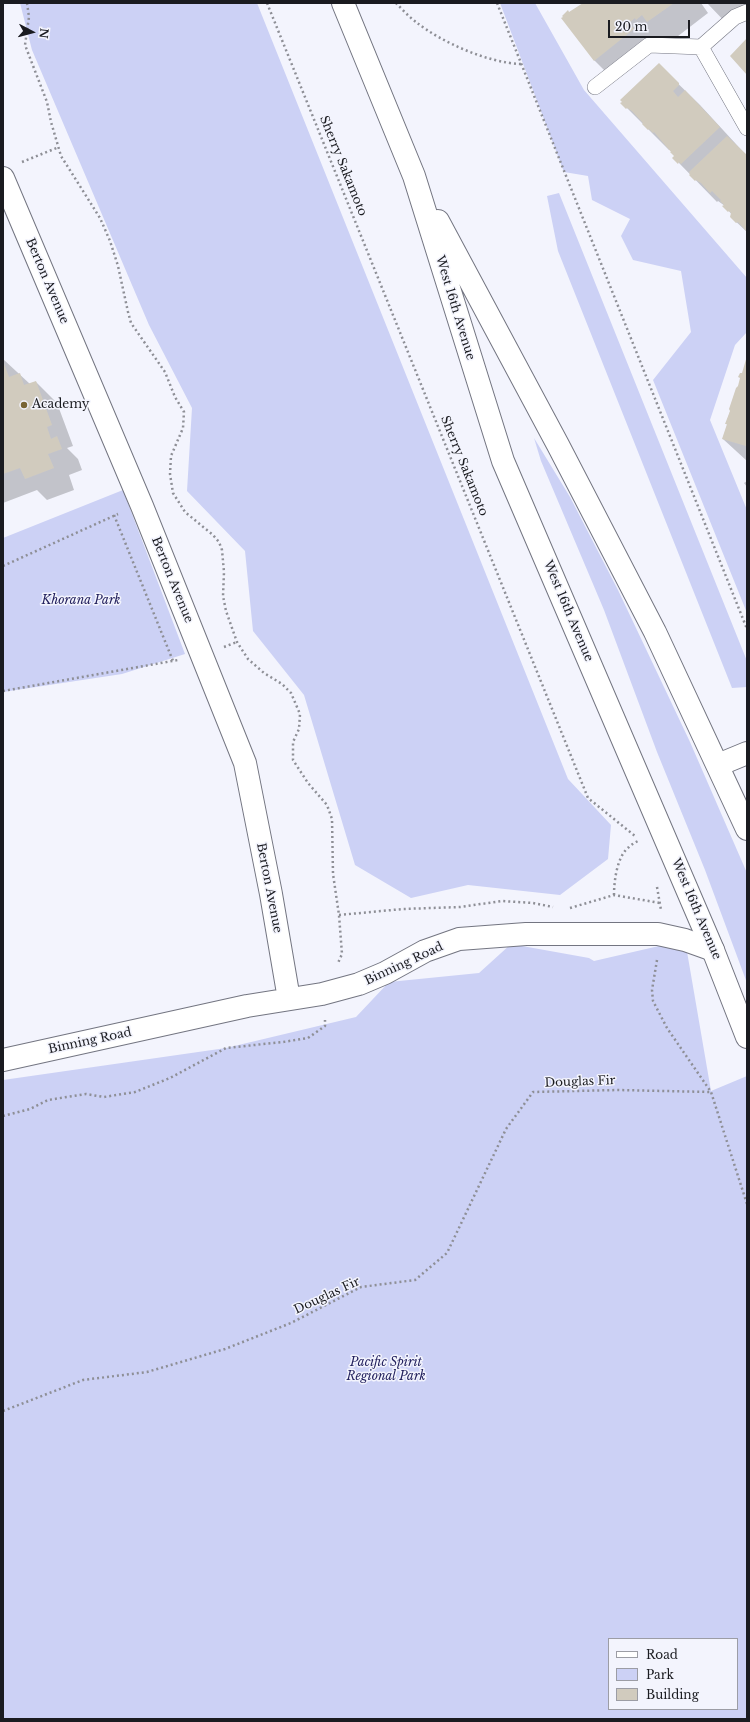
<!DOCTYPE html>
<style>
body{margin:0}
#map{position:relative;width:750px;height:1722px;overflow:hidden;background:#f3f4fd;font-family:"Libre Baskerville",serif}
canvas{display:block}
.frame{position:absolute;inset:0;border:4px solid #1a1b20;pointer-events:none}
.legend{position:absolute;left:608px;top:1638px;width:130px;height:72px;box-sizing:border-box;background:#f3f4fd;border:1px solid #9c9da5;margin:0;padding:5px 7px;list-style:none;font-size:12px;color:#1a1b20}
.legend li{display:flex;align-items:center;gap:8px;height:20px}
.legend b{width:20px;border:1px solid #9c9da5}
.north{position:absolute;left:12px;top:12px;width:40px;height:40px;-webkit-text-stroke:3px #f3f4fd;paint-order:stroke;rotate:96deg;font-size:11px;font-weight:700;line-height:16px;text-align:center;color:#1a1b20}
.north::after{content:'';display:block;margin:auto;width:14px;height:18px;background:#1a1b20;clip-path:polygon(50% 0,100% 100%,50% 72%,0 100%)}
.scale{position:absolute;left:608px;top:20px;width:82px;height:18px;box-sizing:border-box;border:2px solid #1a1b20;border-top:0;padding-left:5px;font-size:12px;line-height:14px;white-space:nowrap;color:#1a1b20;-webkit-text-stroke:3px #f3f4fd;paint-order:stroke}
</style>
<div id="map">
<canvas width="750" height="1722"></canvas>
<div class="frame"></div>
<ul class="legend">
<li><b style="height:5px;background:#fff"></b>Road</li>
<li><b style="height:11px;background:#ccd1f5"></b>Park</li>
<li><b style="height:11px;background:#d1cbbe"></b>Building</li>
</ul>
<div class="north">N</div>
<div class="scale">20 m</div>
</div>
<script>
const g = document.querySelector('canvas').getContext('2d');
g.lineJoin = 'round';
function fillPath(path, color) { g.fillStyle = color; g.fill(path, 'evenodd'); }
function trace(path, color, width, dash) { g.strokeStyle = color; g.lineWidth = width; g.lineCap = dash ? 'butt' : 'round'; g.setLineDash(dash || []); g.stroke(path); }
function label(font, color, halo, rows, align = 'center') {
  g.font = font + ' "Libre Baskerville",serif'; g.lineWidth = 3; g.setLineDash([]); g.textBaseline = 'middle'; g.strokeStyle = halo; g.fillStyle = color; for (const [text, x, y, turn = 0] of rows) {
    g.save(); g.translate(x, y); g.rotate((+turn || 0) * Math.PI / 180); g.textAlign = isNaN(turn) ? turn : align; if (halo) g.strokeText(text, 0, 0); g.fillText(text, 0, 0); g.restore();
  }
}
fillPath(new Path2D(`
 M20 3H257L568 779 611 825 608 859 560 895 468 885 411 898 355 865 304 695 253 631 245 551 187 491 192 408 149 325 32 50Z
 M500 3H535L584 90 747 278V332L735 345 710 420 747 510V613L653 380 691 332 681 271 633 260 621 236 630 219 592 200 588 176 564 172Z
 M559 193 747 661V687L732 688 558 251 547 196Z
 M534 438 570 497 618 590 690 742 747 873V983L705 870 657 752 604 610 541 461Z
 M123 490 185 654 122 674 3 692V538Z
 M685 940 711 1091 747 1076V1719H3V1080L226 1048 356 1017 389 982 479 973 511 944 589 958 594 961ZM609 1639H737V1709H609Z`), '#ccd1f5');
fillPath(new Path2D(`
 M585 3H701L708 13 669 43 663 36 658 40 654 51 615 81 594 60 570 13Z
 M707 3H747V19L729 26Z
 M659 65 700 105 747 156V232L731 217 732 215 725 206 718 201 717 202 679 163 674 158 675 156 670 150H669L622 103Z
 M3 359 30 384 36 382 57 403 73 446 67 448 78 459 82 470 69 475 74 490 47 500 37 490 3 503Z
 M747 360V461L723 439 728 425 726 424Z
 M747 481V487L744 483Z`), '#0003');
fillPath(new Path2D(`
 M583 3H674L647 22 642 15 636 20 635 18 629 23 634 29 594 61 561 18 563 17 562 16 568 10 569 12Z
 M747 38V75L730 56Z
 M659 63 679 83V85L673 91 678 97 685 90 720 127 681 164 679 162 678 164 672 158 674 156 670 152H671L654 132 653 133 649 129 648 130 642 124 643 123 632 111 627 108 626 109 620 103 622 102 620 100Z
 M727 136 747 155V232L738 222 736 223 730 217 731 213 729 211 728 212 722 206 724 205 720 201 721 200 712 191 710 193 701 183 696 180 695 181 689 175 690 174 689 172Z
 M747 356V445L746 446 722 439 727 424H725L730 411 729 409 736 388 738 386 740 378 738 377 740 373H742Z
 M3 361 9 377 20 373 24 385 36 381 52 425 47 427 51 439 57 436 62 449 48 454 54 468 25 479 20 468 3 474Z`), '#d1cbbe');
const lane = new Path2D(`
 M701 47 747 128
 M595 87 649 45 701 47 735 17 747 12`);
const street = new Path2D(`
 M3 178 142 506 245 763 271 894 289 999
 M718 765 747 753
 M3 1060 247 1006 322 994 359 984 385 973 425 951 459 939 526 934H658L685 940 713 950`);
const secondary = new Path2D(`
 M343 3 414 176 503 461 713 950 747 1037
 M438 221 558 445 655 632 747 829`);
trace(lane, '#737581', 16);
trace(street, '#737581', 24);
trace(secondary, '#737581', 24);
trace(new Path2D(`
 M27 3 29 17 25 45 47 102 51 122 61 156 100 218 110 241 118 266 128 312 131 323 165 372 175 397 184 412 183 428 171 456 170 474 173 493 185 512 213 535 219 542 222 550 224 572 223 596 226 611 237 642 248 659 264 673 282 684 291 693 300 714 299 729 293 742V760L308 783 327 805 332 819 333 874 339 915 342 954 338 963
 M267 3 588 798 635 836
 M396 3C402 9 409 17 416 22 441 42 488 63 521 64
 M497 3 747 629
 M22 162 59 147
 M114 515 173 661
 M3 566 118 514
 M224 647 237 642
 M3 691 178 660
 M657 887 661 910
 M614 895C614 881 617 856 629 847 632 844 636 842 640 840
 M570 908 614 895 660 903
 M339 915 403 909 460 907 502 901 533 903 553 907
 M657 960 652 990 653 1001 667 1028 711 1092 747 1204
 M3 1116 30 1109 48 1100 86 1094 104 1097 135 1092 170 1078 226 1048 283 1042 308 1038 325 1026V1020
 M3 1411 83 1380 147 1372 225 1349 291 1323 361 1287 415 1280 447 1253 506 1129 533 1092 618 1090 711 1092`), '#8e8f96', 2.5, [2, 3]);
trace(lane, '#fff', 15);
trace(street, '#fff', 22);
trace(secondary, '#fff', 22);
for (const [x, y, r, color] of [
 [24,405,4,"#796534"]
]) { const dot = new Path2D(); dot.arc(x, y, r, 0, 2 * Math.PI); g.fillStyle = color; g.fill(dot); trace(dot, '#f3f4fd', 1.5); }
label('12px', '#1a1b20', '#f3f4fd', [
 ["Sherry Sakamoto",343,166,68],
 ["Berton Avenue",47,281,67],
 ["West 16th Avenue",455,308,73],
 ["Sherry Sakamoto",464,466,68],
 ["Berton Avenue",172,580,68],
 ["West 16th Avenue",568,611,67],
 ["Berton Avenue",269,888,79],
 ["West 16th Avenue",696,909,67],
 ["Binning Road",404,964,-25],
 ["Binning Road",90,1041,-12],
 ["Douglas Fir",580,1082,-2],
 ["Douglas Fir",327,1296,-25]
]);
label('12px', '#1a1b20', '#f3f4fd', [
 ["Academy",32,405]
], 'left');
label('italic 12px', '#23215e', '#f3f4fd', [
 ["Khorana Park",81,601],
 ["Pacific Spirit",386,1363],
 ["Regional Park",386,1377]
]);
</script>
